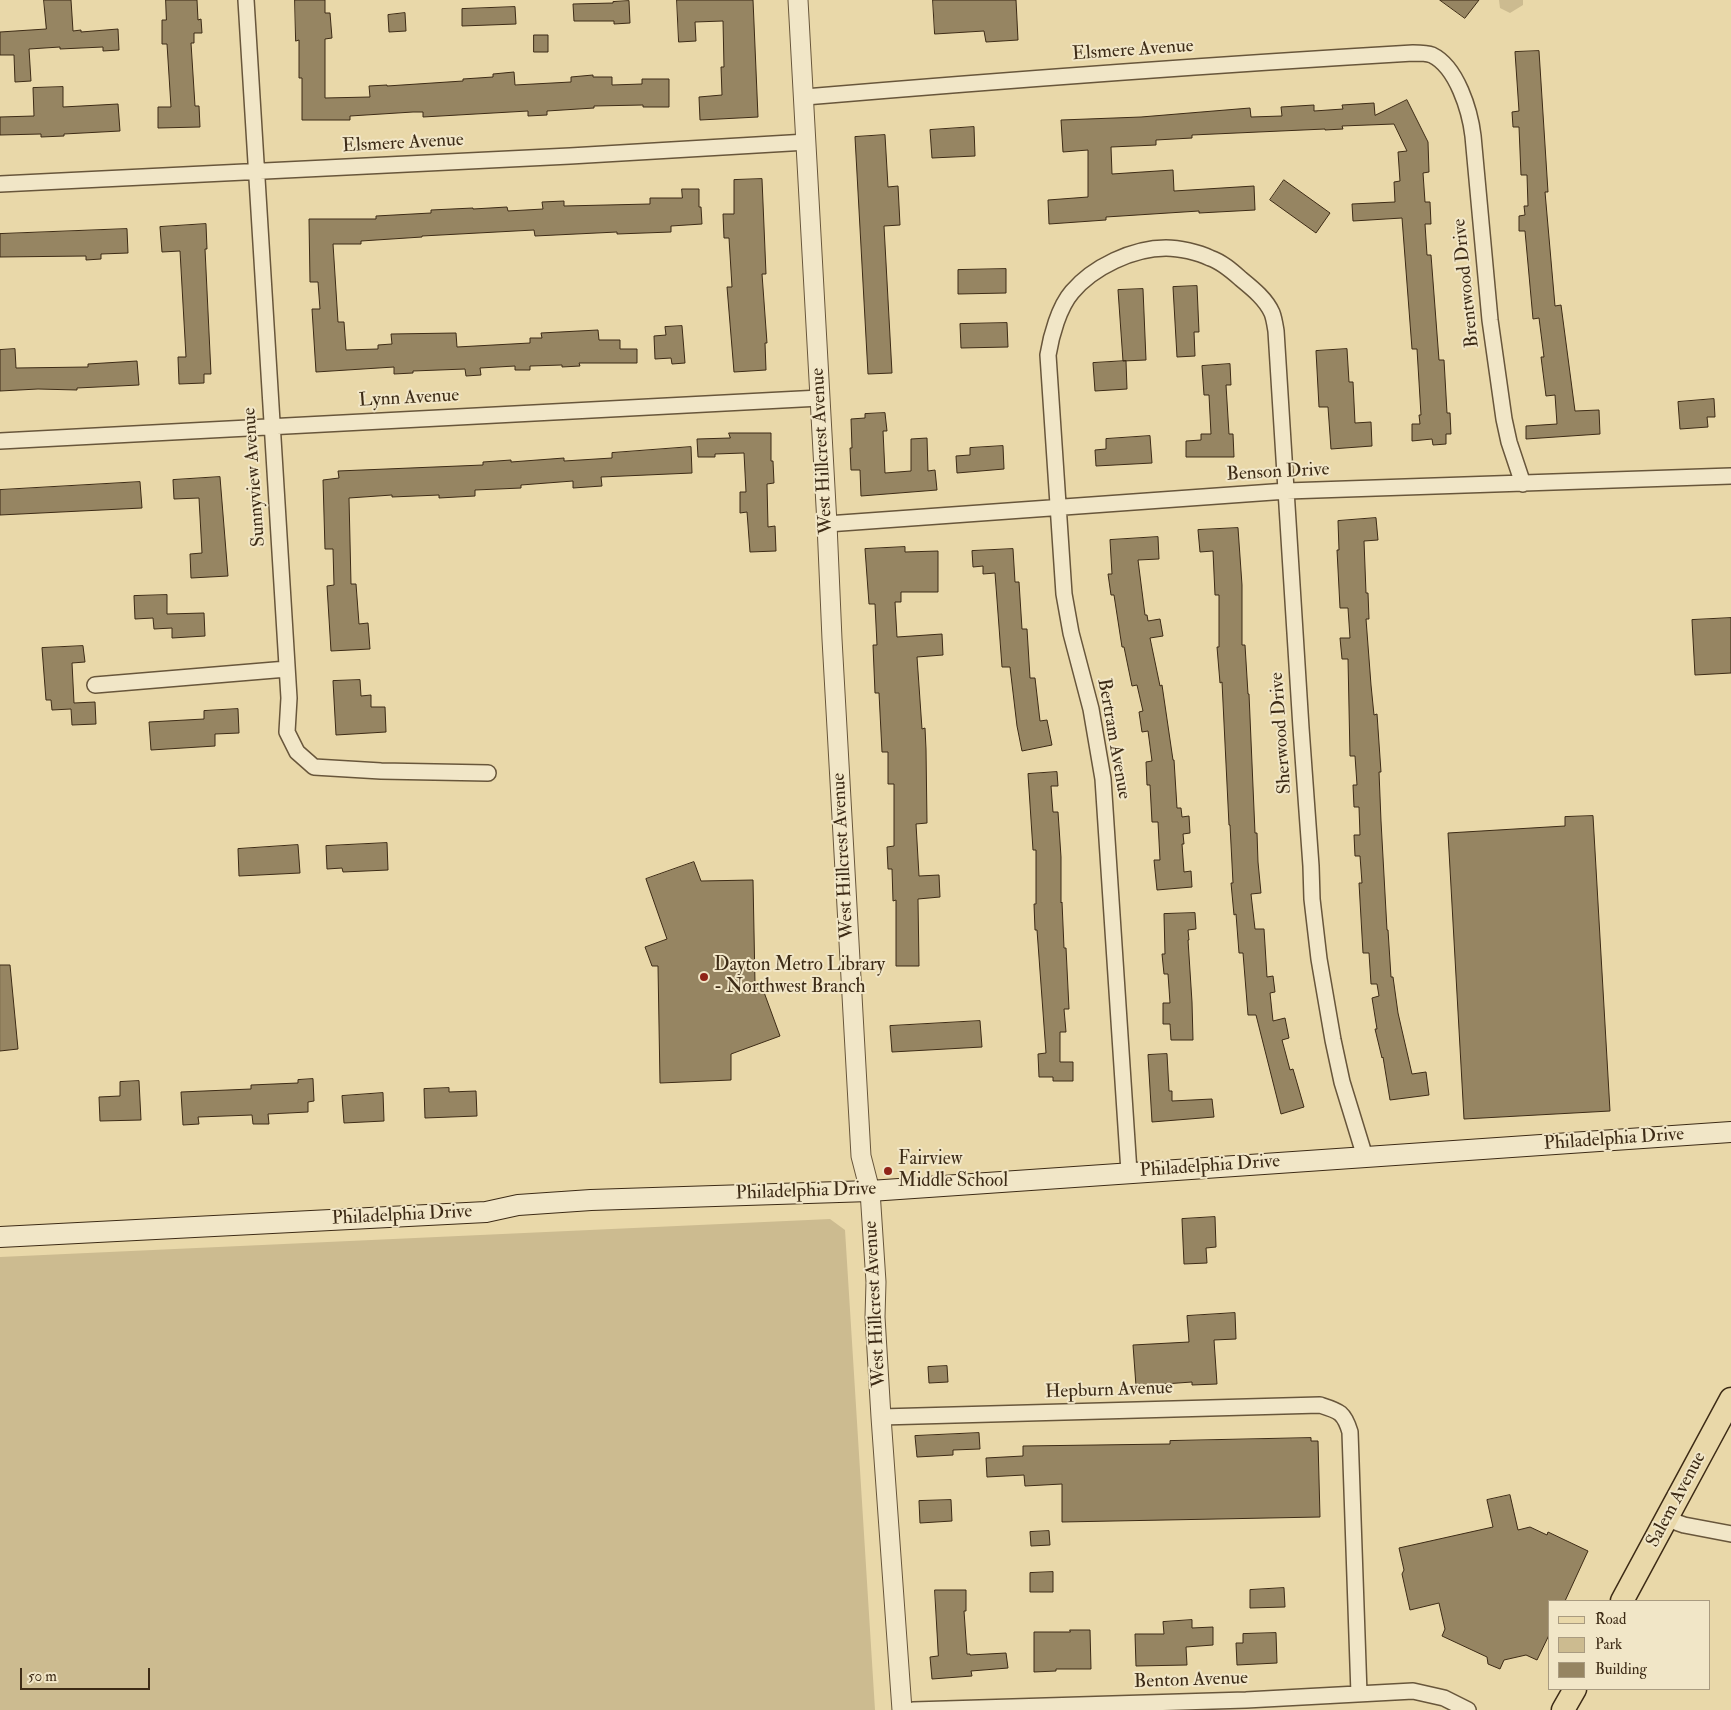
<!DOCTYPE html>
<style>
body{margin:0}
#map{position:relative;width:1731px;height:1710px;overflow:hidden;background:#e9d8a9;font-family:"IM FELL Double Pica",serif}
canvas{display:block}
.legend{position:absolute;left:1548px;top:1600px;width:162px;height:90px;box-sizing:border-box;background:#f1e6c7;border:1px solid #a99b80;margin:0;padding:6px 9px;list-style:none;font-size:15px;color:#3d2b16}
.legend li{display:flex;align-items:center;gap:10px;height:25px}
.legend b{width:25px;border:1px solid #a99b80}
.scale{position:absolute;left:20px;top:1668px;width:130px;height:22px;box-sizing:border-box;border:2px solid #3d2b16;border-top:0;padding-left:6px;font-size:15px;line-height:18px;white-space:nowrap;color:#3d2b16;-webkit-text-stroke:4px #f1e6c7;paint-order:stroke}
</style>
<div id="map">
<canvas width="1731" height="1710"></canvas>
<ul class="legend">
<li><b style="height:6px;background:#e9d8a9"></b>Road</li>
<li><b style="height:14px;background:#ccbb90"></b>Park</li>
<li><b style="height:14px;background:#968562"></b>Building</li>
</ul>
<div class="scale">50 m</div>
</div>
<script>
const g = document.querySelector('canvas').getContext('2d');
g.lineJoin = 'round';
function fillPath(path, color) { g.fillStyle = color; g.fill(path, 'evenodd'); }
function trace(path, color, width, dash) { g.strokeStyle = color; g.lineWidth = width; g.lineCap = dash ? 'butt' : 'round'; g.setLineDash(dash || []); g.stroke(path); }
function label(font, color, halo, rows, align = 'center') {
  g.font = font + ' "IM FELL Double Pica",serif'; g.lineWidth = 4; g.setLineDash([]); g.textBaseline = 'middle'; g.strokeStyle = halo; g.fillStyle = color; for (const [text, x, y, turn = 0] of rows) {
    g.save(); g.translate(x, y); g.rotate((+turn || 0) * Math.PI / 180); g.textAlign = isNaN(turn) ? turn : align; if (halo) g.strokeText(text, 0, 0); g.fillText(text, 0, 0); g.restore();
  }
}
fillPath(new Path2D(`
 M1499 0H1523V5L1510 13 1500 8Z
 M830 1219 845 1230 875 1710H0V1257Z`), '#ccbb90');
const building = new Path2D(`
 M44 0H71L73 31 81 30V32L118 29 119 50 103 51V47L60 49V47L29 49 31 81 15 82 14 55H0V32L46 29Z
 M166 0H197L198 20 201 19 202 33H194V43H191L195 106H199L200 127 158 128V107H171L167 44H162V20H166Z
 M295 0H325V13H330L332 38 325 39V98L370 97 369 86 387 85V86L463 81V79L493 77V74L514 72 515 85 571 82V77L593 75V77H612V85L642 84V79H669V107H643V105L594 106V108L547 111V115L528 116V111L423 117V112H413L350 116V120H302V78H299V40L296 41Z
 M677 0H753L758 117 700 120 699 97 722 95 721 67H724L723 21 695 22 696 41 679 42Z
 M933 0H1016L1018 40 986 42 984 31 935 34Z
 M1440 0H1479L1465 18Z
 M629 1 630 23 614 24V21H574L573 4 613 3V2Z
 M515 7 516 24 462 26V9Z
 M405 13 406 31 389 32 388 15Z
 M534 35H548V52H534Z
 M1539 51 1548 192H1545L1555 306 1561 305 1575 411 1599 410 1600 434 1526 439V426L1557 424 1555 395 1546 396 1541 357H1544L1539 318 1533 319 1525 231H1519V216L1525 215 1524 206H1528L1527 175H1521L1519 127H1513L1512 112 1519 111 1515 52Z
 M63 87V107L118 104 120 131 64 134V136L41 137V134L0 135V117L34 116 33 88Z
 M1407 100 1428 142 1429 172 1423 173 1425 202H1430L1431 224H1425L1427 255H1431L1439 360H1444L1447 413H1450L1451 434H1446V444L1433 445 1432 439 1412 441V424H1420L1419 415H1421L1417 349H1412L1402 218 1353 221 1352 204 1395 202 1394 182 1400 181 1398 152 1407 151 1394 124 1342 126 1343 129 1325 130V129L1192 135V138L1156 140V145L1111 147 1112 174 1173 170 1174 191 1254 186 1255 210 1199 213V211L1106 217V220L1049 224 1048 200 1088 197V150L1063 152 1061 120 1141 117 1250 108 1251 117 1282 116 1281 107 1314 105V111L1343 109 1342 105 1374 103 1375 115Z
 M974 127 975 156 932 158 930 130Z
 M885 135 888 187 898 186 900 225 884 226 892 373 868 374 855 137Z
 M762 179 766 274H762L767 343H765L766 370 734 372 727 287H732L729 238H724L723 214H734V180Z
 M1284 180 1330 213 1316 233 1270 200Z
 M682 189H699V207H701L702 224 671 226V232L617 234V232L535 236 534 230 422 236V237L361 241V244H333L338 322H344L346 350 378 349V345L392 344 391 334 456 333 457 347 530 343V338H542L541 333 598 330 599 340H620V349H637V363H579L580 366 562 367V365L530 366V370H515V366L480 368 481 375 466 376 465 369 413 371V373L394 374V367L316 372 312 309H320L318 282H310L309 219H376V216L431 213V210L473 208V209L507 207 508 211 543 209 542 202 564 201V206L650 204V198H682Z
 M206 224 207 249H205L211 374H204V383L179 384 178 357H186L180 251 162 252 160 227Z
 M127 229 128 253 101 254V259L86 260V256L0 257V234Z
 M1006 269V293L958 294V270Z
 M1197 286 1199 332H1194L1195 356 1177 357 1173 287Z
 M1143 289 1146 360 1123 361 1118 290Z
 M1007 323 1008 347 961 348 960 324Z
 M682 326 685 363 672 364 671 358 655 359 654 336 666 335 665 327Z
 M15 349 16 368 88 367V364L137 361 139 385 77 388V390L38 389 0 391V350Z
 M1347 349 1349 382H1353L1355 423 1371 422 1372 446 1331 449 1328 407H1319L1316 351Z
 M1126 361 1127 389 1095 391 1093 363Z
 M1230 364 1231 385H1226L1229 434H1233L1234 457H1186V441L1201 440V434H1211L1209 395H1204L1202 366Z
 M1714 399 1715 417H1707L1708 427 1680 429 1678 402Z
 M885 413 887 431H883L885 473 911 471V439L927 438 928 471 935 470 937 490 861 496 860 470H851L850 448H852L851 419 865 418V414Z
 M729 433H771V461H773L774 483 767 484 768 527 775 526 776 551 750 552 747 512 740 513V492H746L744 453 715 454V457H698L697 439 730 438Z
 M1150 436 1152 463 1096 466 1095 450 1106 449V439Z
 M1003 446 1004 469 957 473 956 456 970 455V448Z
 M691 447 692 473 601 477 602 486 573 488V481L521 485V488L475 490V496L439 498V495L392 497V495L349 498 351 584H356L359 624 368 623 370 649 331 651 327 586 334 585 333 549H325L323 480 339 478 338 471 483 465V462L511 460V462L564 458V461L612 458V453Z
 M220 477 228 576 191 578 190 554 202 553 199 498 174 499 173 480Z
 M140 482 142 508 0 515V490Z
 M1376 518 1378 540 1364 541 1366 593H1368L1369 619H1366L1371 685 1374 715 1377 714 1381 772H1379L1381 821 1387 930H1388L1391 977H1393L1398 1013 1412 1074 1426 1072 1429 1095 1390 1100 1383 1057 1382 1058 1375 1029H1377L1372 998 1379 996 1377 984H1371L1369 953H1363L1359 883H1362L1360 856H1355L1354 835H1360L1359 807H1354L1353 785H1357L1355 756H1350L1348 659H1342L1340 638H1350L1348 608H1340L1337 550H1339L1338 521Z
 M1238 528 1242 585V645H1245L1248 694H1249L1255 833H1257L1258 862 1261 893 1251 894 1255 929H1264L1267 977 1273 976 1275 992 1270 993 1273 1021 1285 1018 1289 1038 1282 1040 1290 1070 1293 1069 1304 1107 1281 1114 1256 1015H1248L1243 953H1239L1236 914 1234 915 1231 883H1233L1230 825H1229L1222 682 1220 683 1217 647H1219V595H1215L1213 551 1200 552 1198 530Z
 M1158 537 1159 559 1138 560 1145 615H1147L1148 621 1160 619 1163 636 1150 638 1160 686 1162 685 1173 760H1174L1177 808H1181L1182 817 1189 816 1190 833 1183 834 1184 844H1182L1184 872 1191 871 1192 887 1157 890 1154 860H1160L1158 822H1152L1150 785H1147L1146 762 1152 761 1148 731 1142 732 1139 712 1143 711 1137 685 1132 686 1124 647H1122L1114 595H1111L1108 574H1112L1110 540Z
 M905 547V552L938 551V592H901V602H895L897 637 942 634 943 655 917 657 922 729 925 728 926 749 927 823 916 824 919 876 939 875 940 897 918 899 919 966H896V900L893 901 892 869H888L887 847 894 846V784H888V752H882L879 693H875L873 645H877L875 604H869L865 549Z
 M1013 549 1015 582H1019L1022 629H1027L1030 678H1035L1040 721 1047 720 1052 745 1022 751 1017 726 1010 667H1002L995 573 983 574V566L973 567 972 551Z
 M167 595V614L204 613 205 636 172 638V628L154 629 153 618 135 619 134 596Z
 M1731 618V673L1695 675 1692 620Z
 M83 646 85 662 72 663 74 703 95 702 96 724 72 725 71 709 52 710 51 700H46L42 648Z
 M360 680 361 696 371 695V707H385L386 732 336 735 333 681Z
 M238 709 239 733 215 734V746L151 750 149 722 204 719V711Z
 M1057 772 1058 786H1051L1053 812H1058L1061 857V903L1062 902 1064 948H1066L1069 1009H1064L1066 1032H1060V1062H1073V1081H1053V1077H1039L1038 1054 1046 1053 1037 930H1035L1034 904H1036V850H1033L1028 774Z
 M1593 816 1610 1111 1464 1119 1448 833 1565 826V817Z
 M387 843 388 870 343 872 342 868 327 869 326 846Z
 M298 845 300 873 239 876 238 849Z
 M694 862 701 881 753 880 755 984H761L780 1036 731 1054V1080L660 1083 658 966H652L645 947 667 939 646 879Z
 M1195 913 1196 929 1188 930 1189 940H1188L1192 1002 1193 1040H1171L1170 1024H1163V1003H1170L1168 974H1164L1162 954H1165L1164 914Z
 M0 965H10L18 1049 0 1051Z
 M980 1021 982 1047 892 1052 890 1026Z
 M1167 1054 1169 1091H1172V1101L1212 1099 1214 1117 1152 1122 1148 1055Z
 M313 1079 314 1101 308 1102V1112L268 1114 269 1124H253L252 1115 198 1117 199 1124 183 1125 181 1092 251 1089V1085L298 1083V1080Z
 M139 1081 141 1120 100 1121 99 1097 120 1096V1082Z
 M449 1088V1092L476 1091 477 1116 425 1118 424 1089Z
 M383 1093 384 1121 344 1123 342 1096Z
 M1215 1217 1216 1247 1206 1248 1207 1263 1184 1264 1182 1219Z
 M1235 1313 1236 1339 1214 1340 1217 1384 1192 1385V1382L1136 1386 1133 1345 1189 1342 1187 1316Z
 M947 1366 948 1382 929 1383 928 1367Z
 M979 1433 980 1449 953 1450V1455L917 1457 915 1436Z
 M1311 1438V1441H1318L1320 1517 1062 1522V1484L1025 1486 1024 1475 987 1477 986 1458 1023 1456V1446L1170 1444V1441Z
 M1510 1495 1518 1530 1530 1527 1547 1535 1548 1532 1588 1551 1565 1601H1550V1633L1537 1660 1526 1655 1504 1660 1500 1669 1488 1664 1487 1657 1442 1636 1445 1629 1439 1603 1410 1610 1402 1574 1404 1570 1399 1548 1493 1527 1487 1500Z
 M951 1500 952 1521 920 1523 919 1501Z
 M1049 1531 1050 1545 1031 1546 1030 1532Z
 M1053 1572V1592H1030V1573Z
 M1284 1588 1285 1607 1250 1608V1590Z
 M935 1590H966V1611H964L967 1654H970V1655L1006 1653 1008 1668 971 1671 972 1676 932 1679 930 1657 938 1656Z
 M1192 1620V1628L1213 1627V1645L1186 1647 1187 1665 1136 1666 1135 1634H1164L1163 1622Z
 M1070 1630H1090L1091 1669H1056V1671L1034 1672V1632H1070Z
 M1276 1633 1277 1663 1237 1665 1236 1643H1243V1634Z`);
fillPath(building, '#968562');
trace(building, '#3d2b16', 1);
const minor = new Path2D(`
 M246 0 289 698 287 732 297 752 314 767 381 771 488 773
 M805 97C1007 80 1210 65 1413 53 1419 53 1427 53 1432 55 1457 67 1470 111 1473 136L1490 320 1504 419 1509 442 1523 484
 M0 184 570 156 807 142
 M0 441 820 398
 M827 524 1287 491 1731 476
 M95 685 287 669
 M1129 1172 1103 779 1091 709 1071 633 1064 594 1048 355C1051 336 1059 307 1072 292 1093 267 1133 248 1166 248 1179 248 1198 252 1210 258 1222 262 1232 271 1241 279 1252 288 1266 299 1272 313 1274 318 1275 325 1276 331L1301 728 1311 866 1312 899 1319 959 1333 1040 1342 1082 1365 1157
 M881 1417 1320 1405C1339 1411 1344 1412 1350 1432L1359 1694
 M1667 1519 1684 1525 1731 1534
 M913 1710 1246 1700 1413 1691 1444 1698 1468 1710`);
const tertiary = new Path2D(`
 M798 0 827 524 832 639 861 1156 870 1191 876 1282 875 1317 881 1417 902 1710`);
const secondary = new Path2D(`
 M0 1237 486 1212 518 1205 591 1200 870 1191 1731 1132`);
const primary = new Path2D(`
 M1622 1601 1731 1399
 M1563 1710 1575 1689`);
trace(minor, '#68563b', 18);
trace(tertiary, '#68563b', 21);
trace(secondary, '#3d2b16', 22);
trace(primary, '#3d2b16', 25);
trace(minor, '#f1e6c7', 15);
trace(tertiary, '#f1e6c7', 19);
trace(secondary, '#f1e6c7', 20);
trace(primary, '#e9d8a9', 22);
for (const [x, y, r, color] of [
 [704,977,5,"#8f2418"],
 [888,1171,5,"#8f2418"]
]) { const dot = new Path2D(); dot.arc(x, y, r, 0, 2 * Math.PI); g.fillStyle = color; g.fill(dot); trace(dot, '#f1e6c7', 2); }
label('19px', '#3d2b16', '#f1e6c7', [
 ["Elsmere Avenue",1133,51,-4],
 ["Elsmere Avenue",403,144,-3],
 ["Brentwood Drive",1467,283,-96],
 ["Lynn Avenue",409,399,-3],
 ["West Hillcrest Avenue",823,451,-93],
 ["Benson Drive",1278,473,-3],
 ["Sunnyview Avenue",255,477,-94],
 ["Sherwood Drive",1282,733,-94],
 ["Bertram Avenue",1113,739,80],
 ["West Hillcrest Avenue",844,856,-93],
 ["Philadelphia Drive",1614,1140,-4],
 ["Philadelphia Drive",1210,1167,-4],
 ["Philadelphia Drive",806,1192,-2],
 ["Philadelphia Drive",402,1216,-3],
 ["West Hillcrest Avenue",876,1304,-93],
 ["Hepburn Avenue",1109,1391,-2],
 ["Salem Avenue",1677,1500,-62],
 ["Benton Avenue",1191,1681,-2]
]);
label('19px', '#3d2b16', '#f1e6c7', [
 ["Dayton Metro Library",714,966],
 ["- Northwest Branch",714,988],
 ["Fairview",898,1160],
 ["Middle School",898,1182]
], 'left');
</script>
